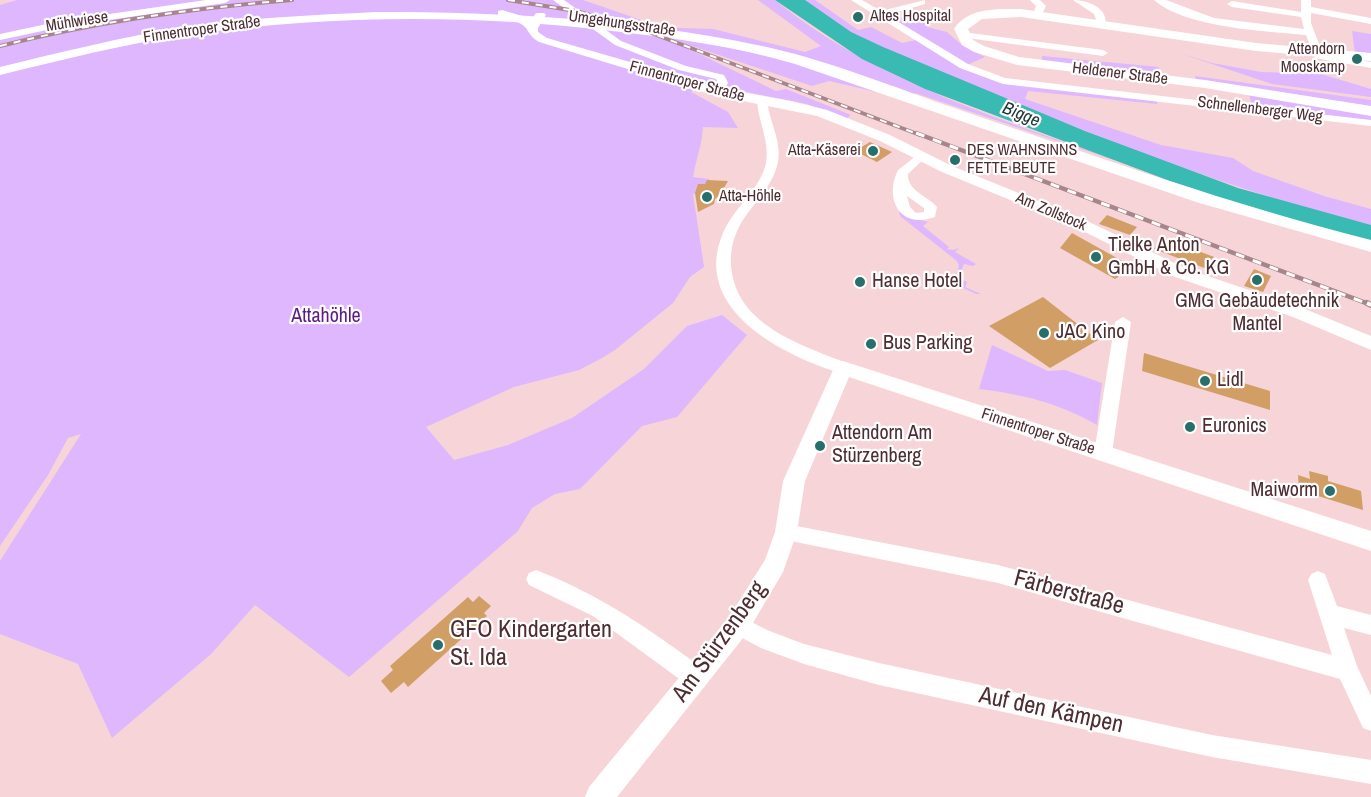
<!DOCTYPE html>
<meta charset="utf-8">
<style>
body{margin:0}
canvas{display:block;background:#f6d4d8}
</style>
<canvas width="1371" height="797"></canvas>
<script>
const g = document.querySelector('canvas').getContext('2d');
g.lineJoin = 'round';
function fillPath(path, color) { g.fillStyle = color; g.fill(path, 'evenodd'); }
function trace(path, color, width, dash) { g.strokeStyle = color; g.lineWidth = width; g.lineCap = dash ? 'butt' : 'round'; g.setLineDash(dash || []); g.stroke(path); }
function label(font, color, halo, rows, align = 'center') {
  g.font = font + ' "Archivo Narrow",sans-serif'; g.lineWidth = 4.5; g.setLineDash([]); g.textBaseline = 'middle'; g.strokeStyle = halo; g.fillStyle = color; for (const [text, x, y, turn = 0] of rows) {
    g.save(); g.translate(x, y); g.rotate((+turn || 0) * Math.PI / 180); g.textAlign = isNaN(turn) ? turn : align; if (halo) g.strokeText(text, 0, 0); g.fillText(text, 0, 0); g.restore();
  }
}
fillPath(new Path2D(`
 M17 0H583L650 23 677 28 713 29 805 52 821 46 758 0H775C881 87 1023 126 1150 172L915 93 907 99 829 81 812 86 692 46 687 48 776 91 786 89 851 115 846 119 807 104 701 83 691 92 728 112 738 128 703 127C702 145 696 159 693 177L709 179V193L693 194 704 267 690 277 673 303 615 350 602 358 579 370 514 387 426 427 454 460 508 445 572 418 644 369 687 326 722 315 747 335 677 417 642 426 580 489 555 494 532 508 518 531 349 677 255 605 211 654 112 738 78 664 0 634V561L81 434 68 438 48 475 0 546V5Z
 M805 0H815L858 30 871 27 902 43 916 40 962 68 1002 83 1157 101V104L1028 91 1025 99 1161 145 1233 158 1253 171 1324 196 1371 209V225C1236 192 1108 141 980 88 925 66 848 41 805 0Z
 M927 12 938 16 927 27 947 32 963 46 985 57 967 65 892 19Z
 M1352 31 1371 34V55L1355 54Z
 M1179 53 1212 63 1261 72 1321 74 1371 89V97L1272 84Z
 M1042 56 1159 67 1161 75 1042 62Z
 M1195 76 1371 100V109L1196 80Z
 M1249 94 1371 114V121L1252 106Z
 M898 207 906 216 928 222 923 226 949 247 947 249 953 250 959 248 955 252 976 264 973 266 964 264 958 278 967 282 965 287 981 294H976L953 283 959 266 957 261 900 216Z
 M992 345 1048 371 1065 370 1102 383 1097 425C1059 403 1022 394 979 389Z`), '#deb7fe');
fillPath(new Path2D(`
 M775 0H805L851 32 883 47 1085 131 1238 188 1371 225V242L1235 203 1170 181 925 89 862 59Z`), '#39bab2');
fillPath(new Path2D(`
 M870 142 892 152 877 162 855 151Z
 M707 180 728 181 720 195 715 199 714 204 698 212 695 193 698 184H705Z
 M1107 215 1137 227 1130 235 1099 224Z
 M1072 233 1133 267 1115 279 1060 248Z
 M1162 237 1214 257 1207 269 1154 249Z
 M1254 269 1271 276 1263 292 1244 286Z
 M1043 297 1098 340 1050 368 989 326Z
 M1144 353 1270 391V410L1142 371Z
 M1309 471 1328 476V481L1361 491 1363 510 1299 490 1298 475 1310 479Z
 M479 596 491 606 484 613 487 616 408 687 404 682 391 693 381 681 393 670 390 666 468 597 473 602Z`), '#d19f65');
fillPath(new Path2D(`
 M206 0H230L225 3 61 27 0 40V34L61 21Z
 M553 0H564L621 41 686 66 724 75 728 83 722 94H714L713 92 718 83 716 79 679 70 615 45Z
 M851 0H862L881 11 925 0V4L887 15 968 64 1005 78 1371 120V126L1003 84 960 68Z
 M1030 0H1040L1046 6 1041 16 1033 14 1036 6Z
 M1073 0C1089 0 1110 9 1105 27H1099L1094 14Z
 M1154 0H1166L1214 18 1304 29 1301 17 1232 7 1227 4 1232 1 1301 12V0H1311V7L1371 18V24L1311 13V23L1323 54 1371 62V68L1315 58 1306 35C1265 31 1186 28 1154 0Z
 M962 32 1103 50 1108 53 1103 56 959 37 957 35Z
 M762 97 767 100C769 121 782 141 778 162 773 187 752 204 740 225 732 240 729 256 732 273 741 328 805 346 849 364L851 368 849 372 843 374C784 356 690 310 723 233 734 207 760 190 766 163 770 142 758 121 757 100Z
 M921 152 927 156 908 174C907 191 928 196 937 207L935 217C899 230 884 198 898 170ZM907 196 924 208V212L916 213 910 207Z
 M1123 317 1131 322 1112 453 1109 458 1103 460 1097 458 1094 453 1115 322Z
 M786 524 998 565 1332 655 1308 580 1311 574 1318 571 1325 574 1337 606 1371 615V635L1344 628 1357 666 1371 696V731L1363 728 1340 679 998 583 786 540 779 538 777 532 779 526Z
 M536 570C599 594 651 630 705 670L708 678 705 686 697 689 689 686 593 616 529 585 526 579 529 573Z
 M738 615 767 630 804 644 879 663 1212 735 1371 760V784L1212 757 879 685 804 664 761 648 731 632 728 625 731 618Z`), '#fff');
fillPath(new Path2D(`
 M502 10 522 16 531 21 536 13H544L546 15 538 28V32L547 38 720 88 791 101 827 110 890 135 952 166 1083 219 1187 269 1305 309 1371 336V350L1293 317 1175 277 1071 225 942 172 880 141 817 116 713 95 539 42C532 38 530 34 526 28 520 21 507 18 498 15V11Z
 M843 361 1371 531V551L849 377 805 481 797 532 783 572 747 633 617 797H585L589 787 729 617 765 560 775 532 783 481 834 368 836 363Z`), '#fff');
fillPath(new Path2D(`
 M1021 9 1256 43 1371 53V61L1256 51 1021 17 982 19 968 29 973 40 984 46 1019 57 1205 80 1371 106V116L1205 88 1017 65 974 52 962 45 954 29C968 7 997 9 1021 9Z
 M377 12C505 12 632 19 757 45 827 59 895 88 963 111 1098 157 1232 205 1371 240V252L1196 202 795 64C735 46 673 38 612 31 471 14 327 15 186 35 123 44 62 60 0 75V67C61 52 122 37 185 27 248 18 313 15 377 12Z`), '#fff');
const railFar2 = new Path2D(`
 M508 0 576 11 646 31 920 135
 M0 46C96 22 193 8 292 0`);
const railFar1 = new Path2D(`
 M916 133 1371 305`);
const rail = new Path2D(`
 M1367 303 1371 305`);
trace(railFar2, '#a7868b', 4);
trace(railFar1, '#a7868b', 4.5);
trace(rail, '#a7868b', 6);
trace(railFar2, '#fefefe', 2, [7]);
trace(railFar1, '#fefefe', 3, [9]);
trace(rail, '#fefefe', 4, [11]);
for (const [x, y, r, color] of [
 [858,17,6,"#266f6b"],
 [1357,59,6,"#266f6b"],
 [873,151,6,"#266f6b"],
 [955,160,6,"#266f6b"],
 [707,197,6,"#266f6b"],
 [1096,257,6,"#266f6b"],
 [1257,280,6,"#266f6b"],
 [860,282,6,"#266f6b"],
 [1044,333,6,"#266f6b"],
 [871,344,6,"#266f6b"],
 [1205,381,6,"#266f6b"],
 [1190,427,6,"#266f6b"],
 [820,446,6,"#266f6b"],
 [1330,491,6,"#266f6b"],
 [438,645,6,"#266f6b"]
]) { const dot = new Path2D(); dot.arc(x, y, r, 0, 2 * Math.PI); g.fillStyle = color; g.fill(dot); trace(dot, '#fefefe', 2); }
label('16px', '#4d2c32', '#fefefe', [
 ["Altes Hospital",870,17],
 ["Attendorn",1345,50,"right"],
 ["Mooskamp",1345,68,"right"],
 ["Atta-Käserei",861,151,"right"],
 ["DES WAHNSINNS",967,151],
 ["FETTE BEUTE",967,169],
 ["Atta-Höhle",719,197]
], 'left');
label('16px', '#4d2c32', '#fefefe', [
 ["Mühlwiese",77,22,-9],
 ["Umgehungsstraße",622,24,8],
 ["Finnentroper Straße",202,30,-8],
 ["Heldener Straße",1120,74,7],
 ["Finnentroper Straße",687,82,15],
 ["Schnellenberger Weg",1260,110,7],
 ["Am Zollstock",1051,212,23],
 ["Finnentroper Straße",1038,432,18]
]);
label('italic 18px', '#193432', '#fefefe', [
 ["Bigge",1021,115,22]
]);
label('20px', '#4d2c32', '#fefefe', [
 ["Tielke Anton",1108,246],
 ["GmbH & Co. KG",1108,269],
 ["Hanse Hotel",872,282],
 ["GMG Gebäudetechnik",1257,302,"center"],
 ["Mantel",1257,325,"center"],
 ["JAC Kino",1056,333],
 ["Bus Parking",883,344],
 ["Lidl",1217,381],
 ["Euronics",1202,427],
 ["Attendorn Am",832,434],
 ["Stürzenberg",832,457],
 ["Maiworm",1318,491,"right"]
], 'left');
label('20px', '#5d1a85', '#fefefe', [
 ["Attahöhle",326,317]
]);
label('24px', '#4d2c32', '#fefefe', [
 ["Färberstraße",1069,593,15],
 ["Am Stürzenberg",720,642,-54],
 ["Auf den Kämpen",1051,711,12]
]);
label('24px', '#4d2c32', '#fefefe', [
 ["GFO Kindergarten",450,631],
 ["St. Ida",450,659]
], 'left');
</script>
